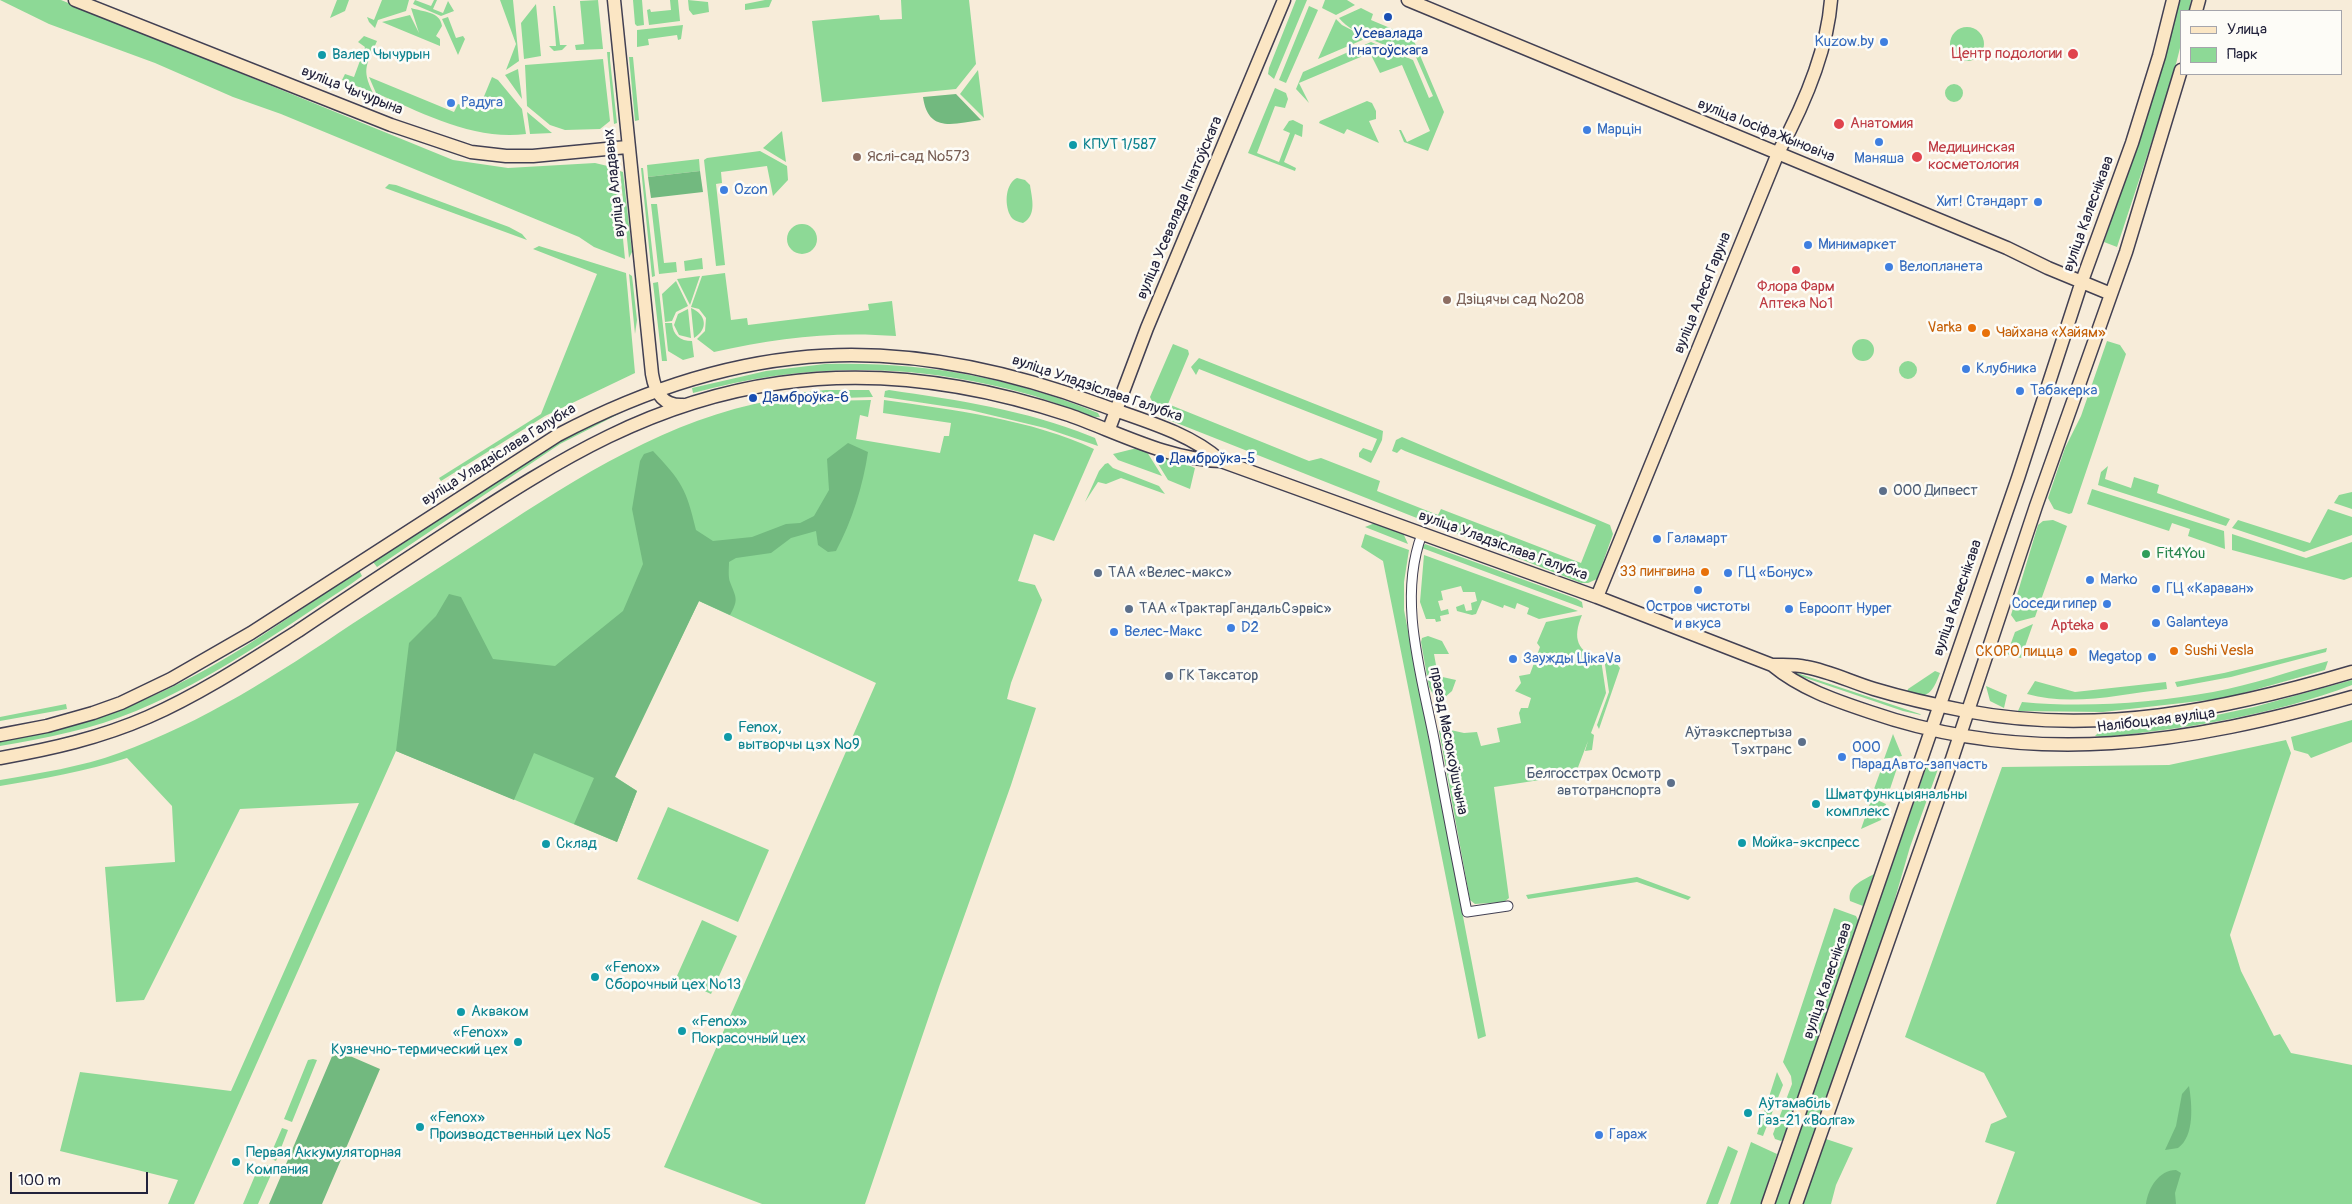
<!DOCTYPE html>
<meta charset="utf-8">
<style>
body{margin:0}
#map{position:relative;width:2352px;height:1204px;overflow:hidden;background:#f7ecd9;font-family:Pangolin,sans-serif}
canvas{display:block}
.legend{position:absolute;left:2180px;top:10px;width:162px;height:65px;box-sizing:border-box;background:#fdfcf7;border:1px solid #a5a5ac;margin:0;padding:6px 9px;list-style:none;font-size:15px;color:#22223b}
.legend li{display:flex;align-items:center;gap:10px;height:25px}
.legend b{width:25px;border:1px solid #a5a5ac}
.scale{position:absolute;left:10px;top:1172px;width:138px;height:22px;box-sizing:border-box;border:2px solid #22223b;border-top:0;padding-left:6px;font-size:15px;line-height:18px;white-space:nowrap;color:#22223b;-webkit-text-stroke:4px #fdfcf7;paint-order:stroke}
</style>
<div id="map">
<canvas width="2352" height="1204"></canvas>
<ul class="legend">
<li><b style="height:6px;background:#fbe6c4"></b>Улица</li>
<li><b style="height:14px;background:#8dd996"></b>Парк</li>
</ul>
<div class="scale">100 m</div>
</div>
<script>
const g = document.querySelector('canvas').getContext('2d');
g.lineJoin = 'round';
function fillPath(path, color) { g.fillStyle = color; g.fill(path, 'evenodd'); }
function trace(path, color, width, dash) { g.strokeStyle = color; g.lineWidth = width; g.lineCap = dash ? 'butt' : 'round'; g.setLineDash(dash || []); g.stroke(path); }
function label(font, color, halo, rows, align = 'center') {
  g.font = font + ' Pangolin,sans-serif'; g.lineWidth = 5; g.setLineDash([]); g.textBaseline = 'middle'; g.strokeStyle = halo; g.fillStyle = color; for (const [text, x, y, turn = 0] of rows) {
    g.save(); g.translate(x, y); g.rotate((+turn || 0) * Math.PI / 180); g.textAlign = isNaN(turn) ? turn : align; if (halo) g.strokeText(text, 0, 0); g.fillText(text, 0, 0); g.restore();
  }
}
fillPath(new Path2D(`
 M0 0H61L453 160 508 168 595 163 616 168 625 259 594 247 579 237 281 114 233 97 155 63 49 24Z
 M337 0H349L345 11 330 18Z
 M382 0H409L406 11 378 20 375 28 369 22 367 17 374 20Z
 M415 0 431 6 434 0H437L433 9 443 13 448 1 454 11 441 16 413 4Z
 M500 0H513L519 61 506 70 516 44Z
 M598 0 603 49 576 50 575 45 584 44 580 1Z
 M633 0H642L644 25 637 26 635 24Z
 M670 0H678L680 21 649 25 647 10 650 9 651 12 671 10Z
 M688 0 708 2 709 12 693 15 689 10Z
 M765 0H772L769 7 745 10V4Z
 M901 0H969L976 64 956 89 822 102 812 21 879 15 880 20 902 19Z
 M1296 0H1307L1274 79 1268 74 1269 68Z
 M1325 0H1347L1355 5 1336 15 1322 8Z
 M2177 0H2191L2189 11H2181V44L2172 80 2117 247 2104 242 2149 108Z
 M536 4 541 56 524 59 521 23Z
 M553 6H555L560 45H567L562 50 554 51 549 46H556Z
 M1309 6 1318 10 1286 83 1279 80Z
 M411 8C423 12 440 11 442 26L436 36 440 39V46L382 22 410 15 419 33Z
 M1361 8 1373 14 1371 20 1402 33 1411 34 1444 112 1428 151 1404 142 1399 130H1401L1407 142 1430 131 1402 65 1380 73 1370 53 1299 83 1309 103 1296 89 1303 72 1371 42 1413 60 1429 98 1433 96 1416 57C1395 48 1353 36 1339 18Z
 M448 17 456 38 463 36 465 39 458 55 442 19Z
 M1336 19 1342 25 1367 38 1318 59Z
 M683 25 681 39 678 40 677 35 648 39 649 45 637 47V30Z
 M1950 44a17 17 0 1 1 34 0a17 17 0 1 1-34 0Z
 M364 36 377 41C367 65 361 68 373 93L342 80 345 74 354 77 365 47 358 42Z
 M607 52H610V60L617 123 614 124Z
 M629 57H633L639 120 635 121Z
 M603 59 610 121 600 129 565 130 550 125 527 106 525 65Z
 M518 69 522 99 505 75Z
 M978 70 984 118 960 94Z
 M369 77 454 112 458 104 478 111 492 77 498 80 522 109 526 134C475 141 422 113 376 93Z
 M1945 93a9 9 0 1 1 18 0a9 9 0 1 1-18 0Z
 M1275 88 1286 93 1288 99 1285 108 1275 106 1257 153 1279 162 1290 133 1283 130 1289 121 1293 120 1303 125 1302 137 1295 134 1284 162 1296 168 1295 171 1248 153Z
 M1367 101 1372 103 1376 111V119L1369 121 1379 143 1347 129 1344 134 1319 123 1320 121Z
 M527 112 552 133 530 134Z
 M782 131 786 162 763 148Z
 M760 151 787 166 788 180 773 196 767 166 721 172 722 183 716 184 725 265 716 266 704 160 707 158Z
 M699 159 700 171 648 177 647 165Z
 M641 168H643L655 276 652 277Z
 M620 171 623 172 632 252 629 258Z
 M1017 178 1025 180 1030 185C1032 199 1037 215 1023 223 1018 222 1012 220 1010 215 1004 203 1006 183 1017 178Z
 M389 184 396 185 509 227 522 234 527 240 385 188Z
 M651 204H657L664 263 676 262 677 272 659 274Z
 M787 239a15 15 0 1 1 30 0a15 15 0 1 1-30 0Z
 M539 246 626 273 635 373 545 416 441 481 439 478 541 414 597 274 533 249Z
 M702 258 703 269 685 271 684 261Z
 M725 273 731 320 747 318 748 325 869 310 868 304 892 301 896 336C833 331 775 338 714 352L697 339 705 331 706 318 699 309 691 307 702 276Z
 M629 274 632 276 637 320 635 334Z
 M700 276 690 305 677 279Z
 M676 281 688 306 676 312 672 321 665 322 662 294Z
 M658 282 667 361H662L653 283Z
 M691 308C706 314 709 329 694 338Z
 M688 309 691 338 679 335 674 325 678 314Z
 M665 323H672C673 335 680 341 692 341L694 357 683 360 668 351Z
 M1852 350a11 11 0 1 1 22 0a11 11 0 1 1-22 0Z
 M2107 341 2120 345 2126 354 2072 513 2069 514 2054 509 2048 498 2065 448 2081 416Z
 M1173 344 1188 350 1189 354 1168 404 1309 461 1321 458 1380 481 1377 491 1438 515 1441 509 1581 563 1596 525 1405 451 1401 449 1397 453 1392 451 1396 440 1402 437 1610 525 1613 534 1597 579 1588 583H1581L1159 416 1150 397Z
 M1199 358 1383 431 1382 440 1371 463 1359 457V453L1363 448 1372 451 1377 439 1199 369 1196 375 1191 367Z
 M1899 370a9 9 0 1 1 18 0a9 9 0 1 1-18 0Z
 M825 364C918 361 1012 377 1098 413L1100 417C1088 418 1062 405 1049 401 1030 394 1010 389 991 385 890 362 792 366 693 393L692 388 766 371Z
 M826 390H869L873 397 777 400 775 395Z
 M889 390C957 400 1026 410 1090 436L1095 438 1098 446 1045 428 970 410 884 397 885 391Z
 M774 400 775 402 871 400 868 417 860 415 856 439 940 453 944 436H949L951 423 883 413 884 400C949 409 1034 420 1094 449L1054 541 1034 534 1018 581 1035 585 1042 600 1011 683 1007 699 1036 708 1011 785 940 984 865 1204H762L664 1167 876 683 699 601 614 776 637 791 617 842 396 751 194 1204H168L178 1180 60 1151 80 1072 231 1091 359 803 240 809 144 1000 116 1002 105 867 175 862 172 806 127 758C86 771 43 779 0 786V780C40 773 81 767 119 753 204 722 278 674 352 624 398 594 445 564 491 534 580 476 668 419 774 400Z
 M640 403 560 444 377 567 373 562 564 439Z
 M1137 448 1147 452 1162 476 1118 460 1113 454Z
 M1169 457 1195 468 1190 489 1168 480 1155 459 1163 462Z
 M1108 463 1113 468 1159 486 1165 494 1121 478 1106 484 1098 482 1085 502 1099 471 1105 464Z
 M2108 466 2105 479 2131 488 2134 477 2159 485 2157 493 2230 519 2226 526 2098 485 2101 472Z
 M2092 489 2224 531 2225 549 2188 536 2190 529 2172 523 2169 531 2087 504Z
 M2352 492V509L2334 503 2339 495Z
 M2328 509 2352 517V535L2304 552 2232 528 2238 520 2310 543Z
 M2053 520 2067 526 2035 617 2016 622 2011 615 2038 525 2043 521Z
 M1375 523 1403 533 1408 544 1365 527Z
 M1365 534 1409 550 1404 582V610L1486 1036 1478 1039 1383 561 1361 547Z
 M2232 534 2306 558 2352 542V577L2344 580 2232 550Z
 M1425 544 1577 599 1582 602 1583 608 1422 548Z
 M1424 555 1578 611 1539 619 1527 614 1529 608 1517 603 1515 609 1504 605 1503 608 1482 600 1476 614 1472 615 1457 611 1456 607 1464 604 1466 611 1472 610 1471 603 1477 601 1475 592H1463L1461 586 1441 591 1443 600 1438 601 1441 611 1448 609 1449 614 1440 616 1441 621 1436 622 1435 619H1426L1420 602Z
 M359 570 362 576 351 584C281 630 213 679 136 711 93 729 46 738 0 746V741C25 733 51 729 77 723 95 719 114 712 131 705 214 673 286 619 359 570Z
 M1582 615C1572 639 1577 651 1601 660L1606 693 1591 733 1594 735 1592 750 1585 751 1588 741 1577 770 1583 773 1581 777 1568 772 1566 776 1494 787 1509 898 1504 902 1475 904 1470 900 1439 731 1445 726 1446 729 1464 733 1477 732 1481 746 1500 742 1497 728 1521 723 1519 713 1521 708H1528L1531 698 1515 691 1521 683 1519 676 1530 674 1540 647 1537 643 1546 622Z
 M2033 624 2021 658 2007 654 2015 632Z
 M1428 636 1442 641 1449 654H1434L1438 676 1456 680 1452 691 1444 698 1434 696 1429 687 1421 642 1422 638Z
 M2327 648 2326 652 2231 677 2177 687 2175 682 2224 673Z
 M1604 658 1617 664 1620 668 1599 729 1597 725 1609 692Z
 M2328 661 2325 670 2226 698 2103 712 2018 711 2022 702C2086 708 2150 703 2213 692 2252 685 2290 671 2328 661Z
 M1791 671 1920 714 1921 715 1903 711 1788 672Z
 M1935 671 1940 673C1932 694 1929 697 1906 697L1908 689Z
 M2352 680V685C2273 715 2186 729 2102 737L2095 736 2099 732 2203 718 2254 707Z
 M2035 681 2075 692 2166 682 2167 689C2122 694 2072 707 2027 694Z
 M1986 686 2007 695 2004 708 1990 701Z
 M66 704 67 709 0 721V717Z
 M2352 720V742L2311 758 2308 754 2294 750 2291 737Z
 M1893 734 1902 756 1884 759Z
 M2286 740 2291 753 2230 935 2241 971 2274 1036 2280 1034 2291 1053 2352 1065V1204H1996L2015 1152 1985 1142 1991 1124 2007 1117 1984 1073 1905 1037 2002 767 2169 765Z
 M1899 762 1887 798 1876 795 1874 789 1882 767Z
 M1927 765 1938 769 1910 847 1892 909 1790 1204H1774Z
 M1875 799 1886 804 1881 820 1861 829 1870 803Z
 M668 807 769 850 738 922 637 879Z
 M1874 874 1863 906 1850 901C1847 886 1863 880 1874 874Z
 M1637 877 1691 897 1688 900 1637 882 1528 899 1526 895Z
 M1834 908 1856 916 1859 922 1785 1138 1781 1141 1775 1139 1773 1134 1792 1084 1791 1076 1783 1062Z
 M702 920 737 936 711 994 676 978Z
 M313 1059 317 1060 292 1122 284 1119 308 1060Z
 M1777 1072 1783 1085 1763 1136 1757 1134Z
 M282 1128 288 1130 276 1161 269 1158Z
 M1826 1139 1853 1148 1836 1185 1831 1204H1803Z
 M1751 1142 1777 1154 1761 1204H1730Z
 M1728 1146 1738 1151 1718 1204H1706Z
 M267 1165 274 1168 258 1204H243L259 1166 265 1169Z`), '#8dd996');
fillPath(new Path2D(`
 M956 94 981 120C953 124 928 133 923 97Z
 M700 171 703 192 651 198 648 177Z
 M848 443 868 452C863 486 852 521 836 551L828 552 818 545 816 531 791 538 771 553 736 558 729 562C729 568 728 577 730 582 736 598 739 599 730 615L699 601 615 777 637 791 617 842 574 824 594 778 534 753 514 800 396 751 409 643 436 616 449 594 461 597 493 659 555 666 623 611 643 564 632 509 640 461 644 454 653 451C682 482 686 488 696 530L713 541 752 537 786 524 800 523 814 516 829 490 827 459Z
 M343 1053 380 1069 322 1204H269L333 1054Z
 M2189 1086C2192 1104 2195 1136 2178 1148L2165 1150 2176 1126 2182 1094Z
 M2176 1170 2181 1173 2175 1193 2176 1204H2146C2148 1188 2159 1170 2176 1170Z`), '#72b97f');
const street = new Path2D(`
 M1422 534C1397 600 1422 676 1435 744 1445 800 1456 856 1467 912L1508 906`);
const secondary = new Path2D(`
 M75 0 391 125 471 152 506 156H533L627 147
 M614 0 652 374C655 392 662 406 683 405
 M1408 0 2007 248 2048 268 2111 294
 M2196 11 2199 0
 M1109 429 1147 328 1284 0
 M1597 597 1778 153C1803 107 1827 53 1831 0
 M1772 665C1783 665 1795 664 1806 667 1829 671 1851 682 1874 689 1904 698 1935 705 1966 711 2098 736 2224 710 2352 672
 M0 735 47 726 93 713 121 703 171 679 251 633 558 435C744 337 903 332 1098 404 1139 419 1189 432 1221 461
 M0 758C51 749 100 738 148 717 200 694 249 662 298 631 350 596 402 562 454 528 560 459 652 401 780 383 877 369 976 384 1069 415 1117 432 1169 460 1221 461L1597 597 1772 665C1801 689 1834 700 1870 712 2035 769 2189 743 2352 697
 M1768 1204 2018 478 2082 281 2132 143 2159 56 2173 0
 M1796 1204 1949 768 2036 506 2126 252 2181 70`);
trace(street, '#424053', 11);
trace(secondary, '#424053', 15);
trace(street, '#fff', 9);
trace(secondary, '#fbe6c4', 12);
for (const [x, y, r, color] of [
 [1388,17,5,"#1a4fb4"],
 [1884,42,5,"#3f7fe0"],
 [2073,54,6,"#e0444e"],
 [322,55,5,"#0f9aa8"],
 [451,103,5,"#3f7fe0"],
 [1839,124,6,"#e0444e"],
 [1587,130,5,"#3f7fe0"],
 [1879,142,5,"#3f7fe0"],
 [1073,145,5,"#0f9aa8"],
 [857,157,5,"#8d6e63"],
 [1917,157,6,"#e0444e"],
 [724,190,5,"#3f7fe0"],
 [2038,202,5,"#3f7fe0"],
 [1808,245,5,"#3f7fe0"],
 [1889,267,5,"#3f7fe0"],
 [1796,270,5,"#e0444e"],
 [1447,300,5,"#8d6e63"],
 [1972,328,5,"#e8710a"],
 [1986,333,5,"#e8710a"],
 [1966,369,5,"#3f7fe0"],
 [2020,391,5,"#3f7fe0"],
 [753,398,5,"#1a4fb4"],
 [1160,459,5,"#1a4fb4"],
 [1883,491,5,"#5c6f8a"],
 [1657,539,5,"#3f7fe0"],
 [2146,554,5,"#2e9e5b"],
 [1705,572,5,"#e8710a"],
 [1098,573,5,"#5c6f8a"],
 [1728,573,5,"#3f7fe0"],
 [2090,580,5,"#3f7fe0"],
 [2156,589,5,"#3f7fe0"],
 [1698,590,5,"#3f7fe0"],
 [2107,604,5,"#3f7fe0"],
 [1129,609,5,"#5c6f8a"],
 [1789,609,5,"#3f7fe0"],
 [2156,623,5,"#3f7fe0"],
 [2104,626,5,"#e0444e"],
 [1231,628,5,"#3f7fe0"],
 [1114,632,5,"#3f7fe0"],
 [2174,651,5,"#e8710a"],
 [2073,652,5,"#e8710a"],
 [2152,657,5,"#3f7fe0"],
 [1513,659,5,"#3f7fe0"],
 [1169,676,5,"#5c6f8a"],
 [728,737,5,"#0f9aa8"],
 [1802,742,5,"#5c6f8a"],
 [1842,757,5,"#3f7fe0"],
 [1671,783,5,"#5c6f8a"],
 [1816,804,5,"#0f9aa8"],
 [1742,843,5,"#0f9aa8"],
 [546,844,5,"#0f9aa8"],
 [595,977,5,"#0f9aa8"],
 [461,1012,5,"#0f9aa8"],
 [682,1031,5,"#0f9aa8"],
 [518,1042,5,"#0f9aa8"],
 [1748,1113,5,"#0f9aa8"],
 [420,1127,5,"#0f9aa8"],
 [1599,1135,5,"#3f7fe0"],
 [236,1162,5,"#0f9aa8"]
]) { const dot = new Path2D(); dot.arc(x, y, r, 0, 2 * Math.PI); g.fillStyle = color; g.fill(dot); trace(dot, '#fdfcf7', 2); }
label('15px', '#164399', '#fdfcf7', [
 ["Усевалада",1388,34,"center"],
 ["Ігнатоўскага",1388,51,"center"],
 ["Дамброўка-6",763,398],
 ["Дамброўка-5",1170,459]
], 'left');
label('15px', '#366cbe', '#fdfcf7', [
 ["Kuzow.by",1874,42,"right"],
 ["Радуга",461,103],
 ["Марцін",1597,130],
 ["Маняша",1879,159,"center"],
 ["Ozon",734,190],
 ["Хит! Стандарт",2028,202,"right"],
 ["Минимаркет",1818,245],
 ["Велопланета",1899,267],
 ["Клубника",1976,369],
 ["Табакерка",2030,391],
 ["Галамарт",1667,539],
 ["ГЦ «Бонус»",1738,573],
 ["Marko",2100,580],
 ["ГЦ «Караван»",2166,589],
 ["Соседи гипер",2097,604,"right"],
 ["Остров чистоты",1698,607,"center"],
 ["и вкуса",1698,624,"center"],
 ["Евроопт Hyper",1799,609],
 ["Galanteya",2166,623],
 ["D2",1241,628],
 ["Велес-Макс",1124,632],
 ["Megatop",2142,657,"right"],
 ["Заужды ЦікаVа",1523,659],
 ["ООО",1852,748],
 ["ПарадАвто-запчасть",1852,765],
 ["Гараж",1609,1135]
], 'left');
label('15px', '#be3a42', '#fdfcf7', [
 ["Центр подологии",2062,54],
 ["Анатомия",1850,124,"left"],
 ["Медицинская",1928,148,"left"],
 ["косметология",1928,165,"left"],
 ["Флора Фарм",1796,287,"center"],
 ["Аптека №1",1796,304,"center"],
 ["Apteka",2094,626]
], 'right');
label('15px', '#0d838f', '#fdfcf7', [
 ["Валер Чычурын",332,55],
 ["КПУТ 1/587",1083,145],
 ["Fenox,",738,728],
 ["вытворчы цэх №9",738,745],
 ["Шматфункцыянальны",1826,795],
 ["комплекс",1826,812],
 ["Мойка-экспресс",1752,843],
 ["Склад",556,844],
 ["«Fenox»",605,968],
 ["Сборочный цех №13",605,985],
 ["Акваком",471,1012],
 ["«Fenox»",692,1022],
 ["Покрасочный цех",692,1039],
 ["«Fenox»",508,1033,"right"],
 ["Кузнечно-термический цех",508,1050,"right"],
 ["Аўтамабіль",1758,1104],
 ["Газ-21 «Волга»",1758,1121],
 ["«Fenox»",430,1118],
 ["Производственный цех №5",430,1135],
 ["Первая Аккумуляторная",246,1153],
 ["Компания",246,1170]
], 'left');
label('15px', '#22223b', '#fdfcf7', [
 ["вуліца Чычурына",352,91,22],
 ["вуліца Іосіфа Жыновіча",1766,131,22],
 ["вуліца Аладавых",615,183,-96],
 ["вуліца Усевалада Ігнатоўскага",1180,208,-67],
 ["вуліца Калеснікава",2089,214,-70],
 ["вуліца Алеся Гаруна",1703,293,-68],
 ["вуліца Уладзіслава Галубка",1097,389,19],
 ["вуліца Уладзіслава Галубка",499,455,-32],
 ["вуліца Уладзіслава Галубка",1503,546,20],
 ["вуліца Калеснікава",1958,598,-71],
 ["Налібоцкая вуліца",2156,721,-7],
 ["праезд Масюкоўшчына",1448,741,79],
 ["вуліца Калеснікава",1828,981,-71]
]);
label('15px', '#785e54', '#fdfcf7', [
 ["Яслі-сад №573",867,157],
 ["Дзіцячы сад №208",1457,300]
], 'left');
label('15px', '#c56008', '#fdfcf7', [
 ["Varka",1962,328],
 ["Чайхана «Хайям»",1996,333,"left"],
 ["33 пингвина",1695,572],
 ["Sushi Vesla",2184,651,"left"],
 ["СКОРО пицца",2063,652]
], 'right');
label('15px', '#4e5e75', '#fdfcf7', [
 ["ООО Дипвест",1893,491],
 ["ТАА «Велес-макс»",1108,573],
 ["ТАА «ТрактарГандальСэрвіс»",1139,609],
 ["ГК Таксатор",1179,676],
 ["Аўтаэкспертыза",1792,733,"right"],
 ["Тэхтранс",1792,750,"right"],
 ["Белгосстрах Осмотр",1661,774,"right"],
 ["автотранспорта",1661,791,"right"]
], 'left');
label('15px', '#27864d', '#fdfcf7', [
 ["Fit4You",2156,554]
], 'left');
</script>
